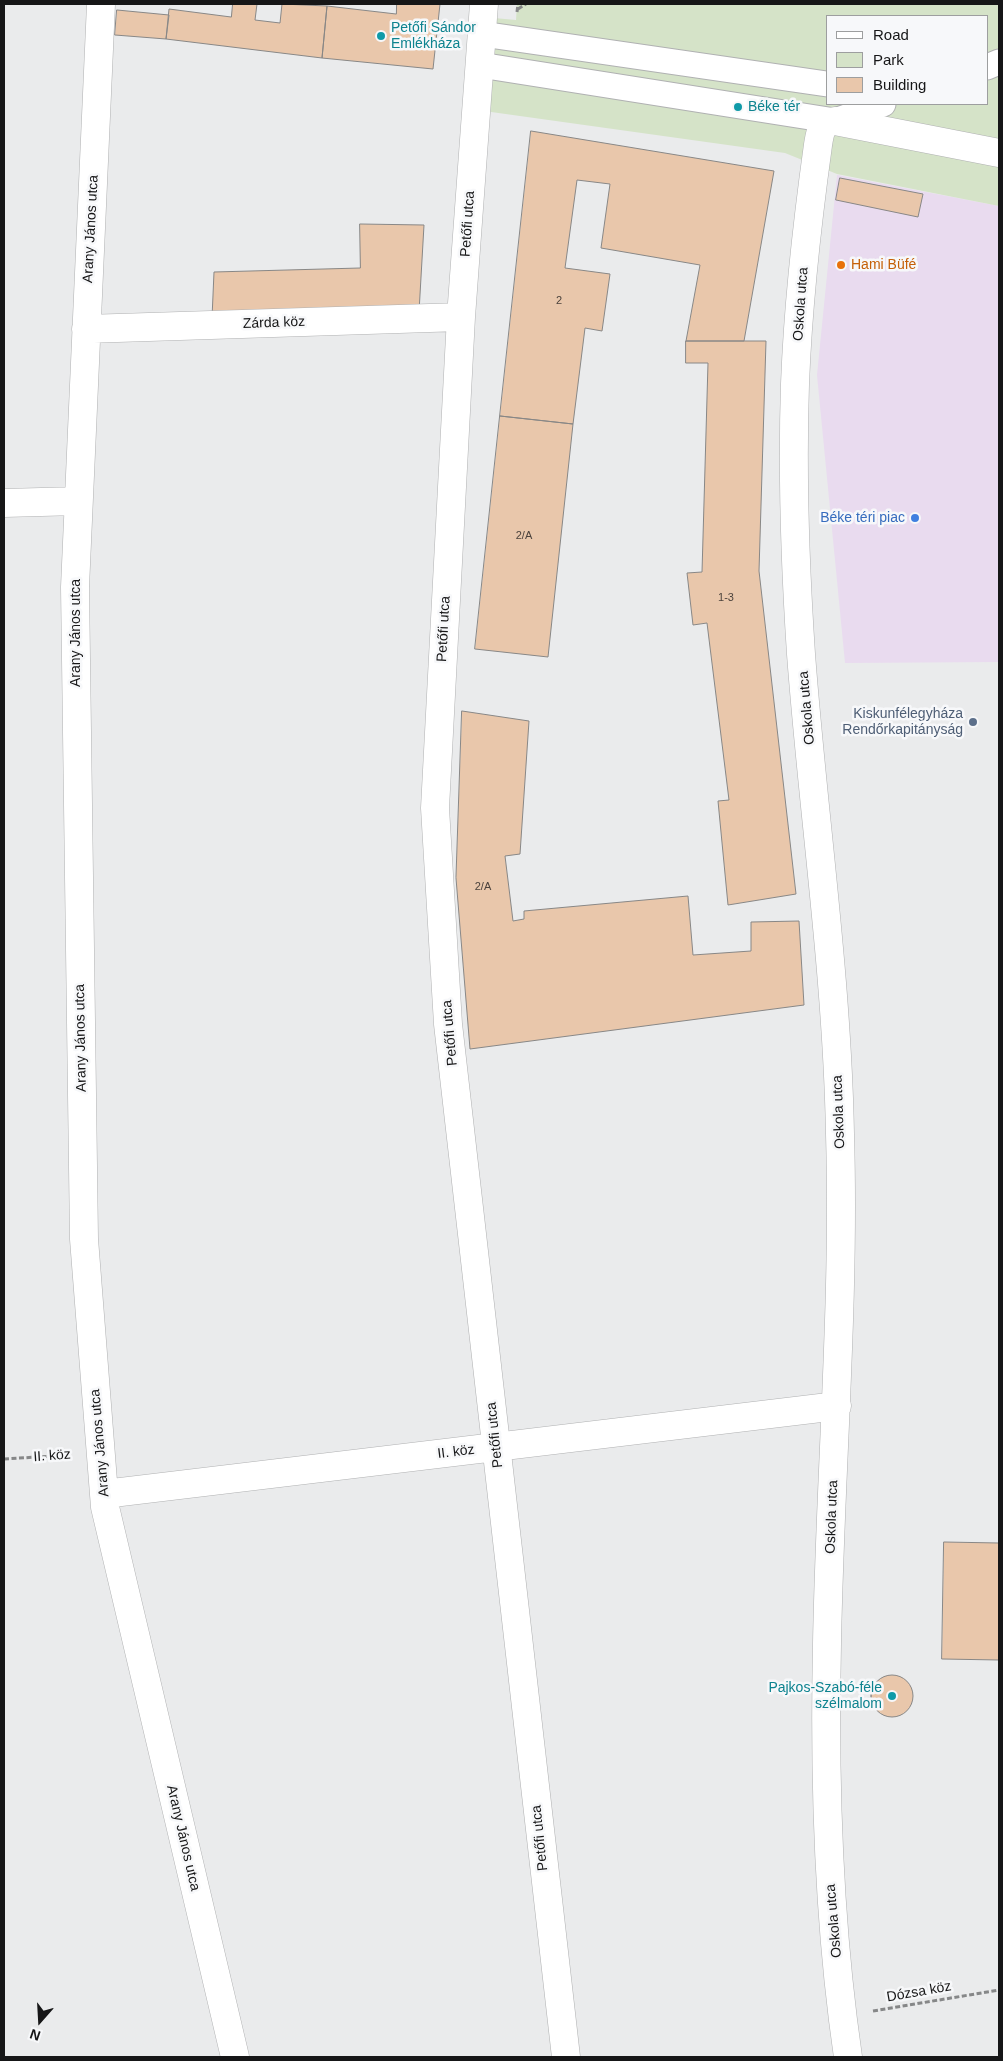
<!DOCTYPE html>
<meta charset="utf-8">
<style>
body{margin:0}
#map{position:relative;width:1003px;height:2061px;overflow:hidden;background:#eaebec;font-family:Arial,sans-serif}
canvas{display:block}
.frame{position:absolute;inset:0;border:5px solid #161617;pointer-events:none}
.legend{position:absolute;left:826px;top:15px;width:162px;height:90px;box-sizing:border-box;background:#f7f8fa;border:1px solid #9d9e9f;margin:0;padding:6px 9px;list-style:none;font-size:15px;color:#161617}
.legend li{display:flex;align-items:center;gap:10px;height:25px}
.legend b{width:25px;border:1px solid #9d9e9f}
.north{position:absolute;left:15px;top:1996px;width:50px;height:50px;-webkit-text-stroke:4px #f7f8fa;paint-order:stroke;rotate:199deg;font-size:14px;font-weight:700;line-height:20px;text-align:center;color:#161617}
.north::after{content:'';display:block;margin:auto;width:18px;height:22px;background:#161617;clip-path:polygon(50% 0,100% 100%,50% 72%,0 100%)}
</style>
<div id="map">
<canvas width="1003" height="2061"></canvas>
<div class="frame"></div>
<ul class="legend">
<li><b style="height:6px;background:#fff"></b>Road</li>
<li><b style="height:14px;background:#d5e3c8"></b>Park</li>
<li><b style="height:14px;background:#e9c7ab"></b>Building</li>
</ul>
<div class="north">N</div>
</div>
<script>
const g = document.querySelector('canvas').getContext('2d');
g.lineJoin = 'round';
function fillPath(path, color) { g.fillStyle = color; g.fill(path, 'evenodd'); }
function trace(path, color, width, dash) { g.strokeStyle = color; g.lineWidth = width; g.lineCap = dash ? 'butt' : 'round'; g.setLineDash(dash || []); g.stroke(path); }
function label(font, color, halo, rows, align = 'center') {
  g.font = font + ' Arial,sans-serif'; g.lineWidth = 5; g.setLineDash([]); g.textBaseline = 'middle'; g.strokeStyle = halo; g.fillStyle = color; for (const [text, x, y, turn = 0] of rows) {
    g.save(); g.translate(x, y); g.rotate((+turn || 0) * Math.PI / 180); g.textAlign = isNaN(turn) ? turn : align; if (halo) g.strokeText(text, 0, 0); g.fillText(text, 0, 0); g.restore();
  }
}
fillPath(new Path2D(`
 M837 175 999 206V662L845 663 817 375Z`), '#e9dbef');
fillPath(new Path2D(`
 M517 4H999V206L837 174 785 153 477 110 483 17 516 20ZM827 16H987V104H827Z`), '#d5e3c8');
const building = new Path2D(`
 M233 4H257L255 20 280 23 282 4 327 6 322 58 166 39 169 9 231 17Z
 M397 4H440L433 69 322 58 327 6 396 14Z
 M117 10 169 15 166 39 115 35Z
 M531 131 774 171 744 341H686L700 265 601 248 610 184 577 180 565 268 610 274 602 331 585 328 573 424 500 416Z
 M840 178 923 194 918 217 836 200Z
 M360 224 424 225 419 312 212 318 214 272 360 268Z
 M686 341H766L759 571 796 894 728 905 718 801 729 800 707 623 693 625 687 573 702 572 708 363H686Z
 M500 416 573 424 548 657 475 649Z
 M462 711 529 721 520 854 505 856 513 921 524 919V911L688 896 693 955 751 951V922L799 921 804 1005 470 1049 456 878Z
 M944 1542 999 1543V1660L942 1659Z
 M871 1696a21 21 0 1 1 42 0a21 21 0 1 1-42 0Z`);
fillPath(building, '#e9c7ab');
trace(building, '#888786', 1);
const pedestrian = new Path2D(`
 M482 34 827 84
 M480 65 835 121 883 104
 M987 67 999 62`);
const minor = new Path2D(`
 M101 4 75 587 84 1239 105 1507 235 2057
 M484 4 461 317 435 808 448 1024 566 2057
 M86 329 461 317
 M4 503 78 501
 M104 1494 837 1406
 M848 2057C828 1920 824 1782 827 1644 830 1474 845 1304 840 1134 837 973 813 814 801 654 795 564 792 474 795 384 798 304 807 224 818 145 820 132 821 123 835 121L999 153`);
trace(pedestrian, '#b0b1b2', 27);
trace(minor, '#b0b1b2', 29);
trace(new Path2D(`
 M518 9 526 4
 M517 12 518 4
 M4 1459 70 1455
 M873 2011 999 1990`), '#868788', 3, [5, 2.5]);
trace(pedestrian, '#fff', 25);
trace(minor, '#fff', 28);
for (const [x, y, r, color] of [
 [381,36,5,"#0f9aa8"],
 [738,107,5,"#0f9aa8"],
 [841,265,5,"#e8710a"],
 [915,518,5,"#3f7fe0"],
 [973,722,5,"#5c6f8a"],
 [892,1696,5,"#0f9aa8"]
]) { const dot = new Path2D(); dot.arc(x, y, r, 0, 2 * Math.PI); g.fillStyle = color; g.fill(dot); trace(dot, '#f7f8fa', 2); }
label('11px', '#4b423c', null, [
 ["2",559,301],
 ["2/A",524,536],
 ["1-3",726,598],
 ["2/A",483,887]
]);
label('14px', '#0d838f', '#f7f8fa', [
 ["Petőfi Sándor",391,28],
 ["Emlékháza",391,44],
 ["Béke tér",748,107],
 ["Pajkos-Szabó-féle",882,1688,"right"],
 ["szélmalom",882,1704,"right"]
], 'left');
label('14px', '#161617', '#f7f8fa', [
 ["Petőfi utca",468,224,-86],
 ["Arany János utca",91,229,-87],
 ["Oskola utca",801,304,-86],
 ["Zárda köz",274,323,-2],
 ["Petőfi utca",444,629,-87],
 ["Arany János utca",76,633,-90],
 ["Oskola utca",807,708,-95],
 ["Petőfi utca",450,1033,-95],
 ["Arany János utca",81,1038,-91],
 ["Oskola utca",839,1112,-92],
 ["Petőfi utca",495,1435,-96],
 ["Arany János utca",100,1443,-95],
 ["II. köz",456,1452,-7],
 ["II. köz",52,1456,-4],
 ["Oskola utca",832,1517,-88],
 ["Arany János utca",183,1838,77],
 ["Petőfi utca",540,1838,-96],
 ["Oskola utca",834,1921,-95],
 ["Dózsa köz",919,1992,-10]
]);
label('14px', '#c56008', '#f7f8fa', [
 ["Hami Büfé",851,265]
], 'left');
label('14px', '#366cbe', '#f7f8fa', [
 ["Béke téri piac",905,518]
], 'right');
label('14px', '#4e5e75', '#f7f8fa', [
 ["Kiskunfélegyháza",963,714],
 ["Rendőrkapitányság",963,730]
], 'right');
</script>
